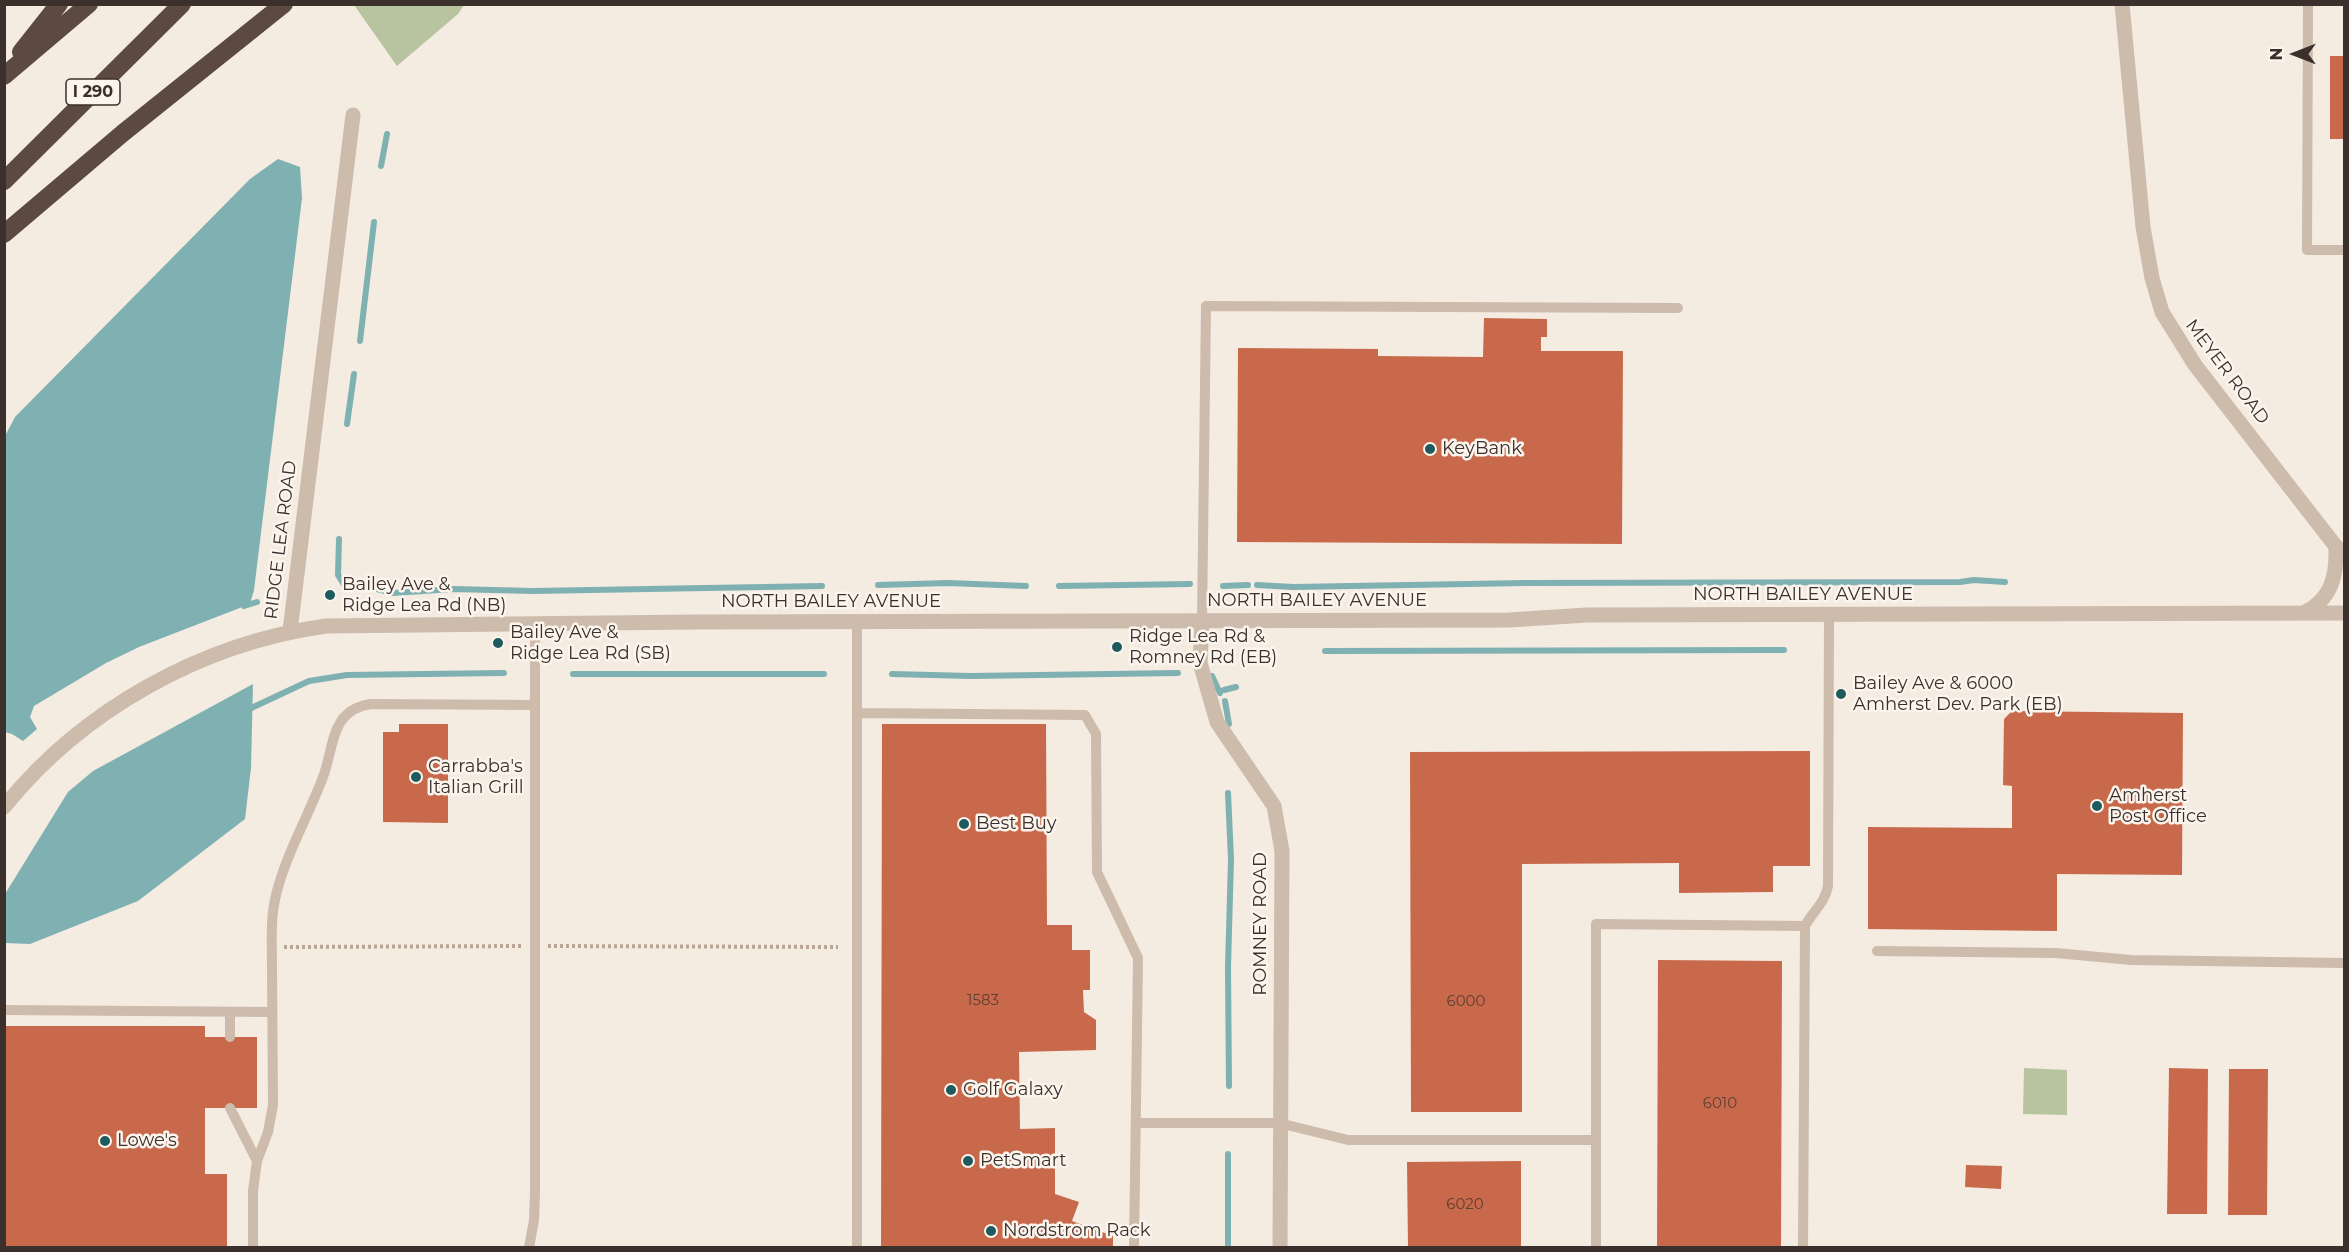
<!DOCTYPE html>
<style>
body{margin:0}
#map{position:relative;width:2349px;height:1252px;overflow:hidden;background:#f4ebe1;font-family:Montserrat,sans-serif}
canvas{display:block}
.frame{position:absolute;inset:0;border:6px solid #3b302b;pointer-events:none}
.north{position:absolute;left:2265px;top:24px;width:60px;height:60px;-webkit-text-stroke:4px #fbf5ee;paint-order:stroke;rotate:270deg;font-size:16px;font-weight:700;line-height:24px;text-align:center;color:#3b302b}
.north::after{content:'';display:block;margin:auto;width:21px;height:27px;background:#3b302b;clip-path:polygon(50% 0,100% 100%,50% 72%,0 100%)}
</style>
<div id="map">
<canvas width="2349" height="1252"></canvas>
<div class="frame"></div>
<div class="north">N</div>
</div>
<script>
const g = document.querySelector('canvas').getContext('2d');
g.lineJoin = 'round';
function fillPath(path, color) { g.fillStyle = color; g.fill(path, 'evenodd'); }
function trace(path, color, width, dash) { g.strokeStyle = color; g.lineWidth = width; g.lineCap = dash ? 'butt' : 'round'; g.setLineDash(dash || []); g.stroke(path); }
function label(font, color, halo, rows, align = 'center') {
  g.font = font + ' Montserrat,sans-serif'; g.lineWidth = 5; g.setLineDash([]); g.textBaseline = 'middle'; g.strokeStyle = halo; g.fillStyle = color; for (const [text, x, y, turn = 0] of rows) {
    g.save(); g.translate(x, y); g.rotate((+turn || 0) * Math.PI / 180); g.textAlign = isNaN(turn) ? turn : align; if (halo) g.strokeText(text, 0, 0); g.fillText(text, 0, 0); g.restore();
  }
}
fillPath(new Path2D(`
 M354 5H464L458 14 397 66Z
 M2024 1068 2067 1070V1115L2023 1114Z`), '#b8c4a0');
fillPath(new Path2D(`
 M278 159 300 167 302 198 254 590 250 604 139 647 106 663 34 706 30 717 37 729 23 741 12 734 5 732V436L15 417 250 179Z
 M253 684 251 768 245 819 138 901 30 944 5 943V894L68 792 93 771Z`), '#7fb0b2');
trace(new Path2D(`
 M381 166 387 134
 M360 341 374 222
 M347 424 354 374
 M339 539 338 575 346 588 369 587 393 593 453 589 533 591 822 586
 M878 585 948 583 1026 586
 M1257 585 1293 587 1525 583 1960 582 1974 580 2005 582
 M1059 586 1190 584
 M1223 586 1248 585
 M244 606 257 602
 M1325 651 1784 650
 M573 674H824
 M892 674 970 676 1178 673
 M1212 676 1220 693
 M1224 690 1236 687
 M1225 701 1229 724
 M247 710 309 681 347 675 504 673
 M1228 793 1231 859 1228 967 1229 1086
 M1228 1154V1248`), '#7fb0b2', 6);
fillPath(new Path2D(`
 M2330 56H2344V139H2330Z
 M1484 318 1547 319V337H1541V351H1623L1622 544 1237 542 1238 348 1378 349V356L1483 357Z
 M2012 711 2183 713 2182 875 2057 874V931L1868 929V827L2012 828V786L2003 785 2004 719Z
 M399 724H448V823L383 822V732H399Z
 M882 724H1046L1047 925H1072V950H1090V990H1083L1084 1012 1096 1020V1050L1019 1052 1020 1129 1055 1128V1194L1079 1202 1072 1221 1113 1236V1248H881Z
 M1810 751V866H1773V892L1679 893V863L1522 864V1112H1411L1410 752Z
 M1658 960 1782 961 1781 1248H1657Z
 M4 1026H205V1037H257V1108H205V1174H227V1248H4Z
 M2169 1068 2208 1069 2207 1214H2167Z
 M2229 1069H2268L2267 1215H2228Z
 M1521 1161V1248H1408L1407 1162Z
 M1966 1165 2002 1166 2001 1189 1965 1187Z`), '#c8694b');
trace(new Path2D(`
 M548 946 838 947
 M284 947 523 946`), '#b9a596', 4, [3, 3]);
trace(new Path2D(`
 M2308 4 2307 250H2344
 M1202 620 1206 306 1678 308
 M857 621V1248
 M858 713 1085 715 1096 734 1097 872 1138 958 1134 1248
 M1877 951 2056 953 2131 960 2344 963
 M4 1010 272 1012
 M230 1037V1012
 M230 1108 257 1161
 M1136 1123H1279L1348 1140H1596
 M253 1248V1191L257 1161 268 1132 273 1105C273 1059 272 1014 272 968 272 944 270 919 276 895 286 854 308 817 323 777 335 745 330 710 371 704L535 705
 M529 1248 534 1220 535 1193V623
 M1596 1248V924L1805 926
 M1803 1248 1805 926C1813 911 1825 903 1828 886L1829 614`), '#cdbbac', 10);
trace(new Path2D(`
 M2122 4 2143 227 2152 278 2162 312 2195 365 2344 557
 M1202 620 1200 663 1217 722 1274 806 1282 851 1280 1248
 M290 631 353 115`), '#cdbbac', 15);
trace(new Path2D(`
 M2303 613C2332 600 2337 575 2336 546
 M4 807C83 709 203 643 326 626L695 622 1509 620 1587 615 2344 613`), '#cdbbac', 15);
trace(new Path2D(`
 M21 52 59 4
 M4 76 89 4
 M4 181 182 4
 M4 234 123 133 284 4`), '#5c4a42', 18);
for (const [x, y, r, color] of [
 [1430,449,6,"#1f5a5e"],
 [330,595,6,"#1f5a5e"],
 [498,643,6,"#1f5a5e"],
 [1117,647,6,"#1f5a5e"],
 [1841,694,6,"#1f5a5e"],
 [416,777,6,"#1f5a5e"],
 [2097,806,6,"#1f5a5e"],
 [964,824,6,"#1f5a5e"],
 [951,1090,6,"#1f5a5e"],
 [105,1141,6,"#1f5a5e"],
 [968,1161,6,"#1f5a5e"],
 [991,1231,6,"#1f5a5e"]
]) { const dot = new Path2D(); dot.arc(x, y, r, 0, 2 * Math.PI); g.fillStyle = color; g.fill(dot); trace(dot, '#fbf5ee', 2); }
label('15px', '#5e3e33', null, [
 ["1583",983,1001],
 ["6000",1466,1002],
 ["6010",1720,1104],
 ["6020",1465,1205]
]);
for (const [x, y, w] of [
 [93,92,54]
]) { const box = new Path2D(); box.roundRect(x - w / 2, y - 13, w, 26, 4.5); g.fillStyle = '#fbf5ee'; g.fill(box); trace(box, '#3b302b', 1.5); }
label('bold 16px', '#3b302b', null, [
 ["I 290",93,92]
]);
label('18px', '#3b302b', '#fbf5ee', [
 ["MEYER ROAD",2227,372,53],
 ["RIDGE LEA ROAD",281,540,-83],
 ["NORTH BAILEY AVENUE",1803,595],
 ["NORTH BAILEY AVENUE",1317,601],
 ["NORTH BAILEY AVENUE",831,602],
 ["ROMNEY ROAD",1261,924,-90]
]);
label('18px', '#3b302b', '#fbf5ee', [
 ["KeyBank",1442,449],
 ["Bailey Ave &",342,585],
 ["Ridge Lea Rd (NB)",342,606],
 ["Bailey Ave &",510,633],
 ["Ridge Lea Rd (SB)",510,654],
 ["Ridge Lea Rd &",1129,637],
 ["Romney Rd (EB)",1129,658],
 ["Bailey Ave & 6000",1853,684],
 ["Amherst Dev. Park (EB)",1853,705],
 ["Carrabba's",428,767],
 ["Italian Grill",428,788],
 ["Amherst",2109,796],
 ["Post Office",2109,817],
 ["Best Buy",976,824],
 ["Golf Galaxy",963,1090],
 ["Lowe's",117,1141],
 ["PetSmart",980,1161],
 ["Nordstrom Rack",1003,1231]
], 'left');
</script>
